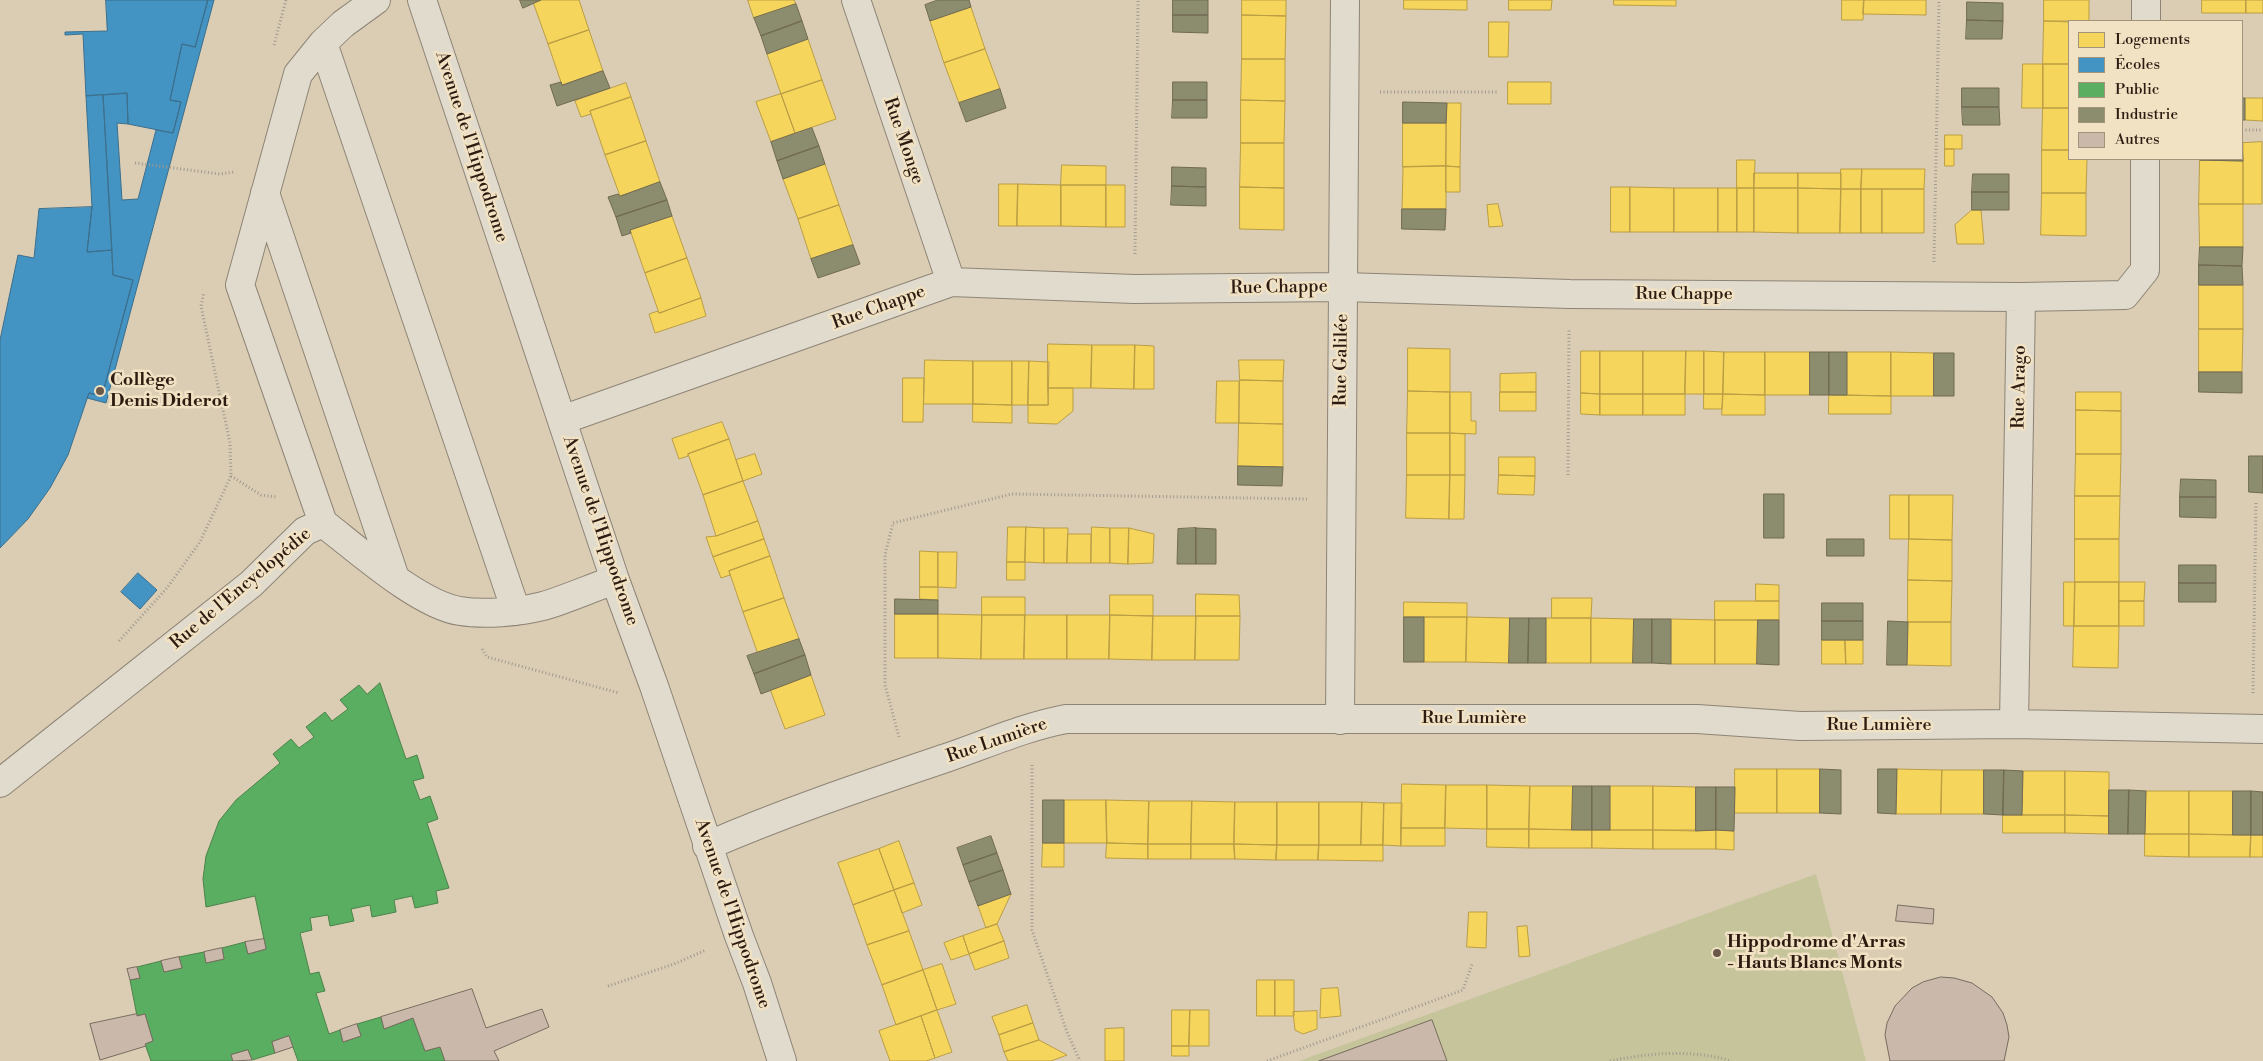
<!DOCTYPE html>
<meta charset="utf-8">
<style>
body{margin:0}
#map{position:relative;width:2263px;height:1061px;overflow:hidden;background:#dacdb4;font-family:"Libre Bodoni",serif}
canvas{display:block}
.legend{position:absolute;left:2068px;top:20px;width:175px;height:140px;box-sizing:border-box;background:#f1e2c4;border:1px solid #a3927c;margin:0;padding:6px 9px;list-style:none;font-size:15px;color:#2d1a10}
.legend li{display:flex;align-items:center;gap:10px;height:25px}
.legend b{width:25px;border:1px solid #a3927c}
</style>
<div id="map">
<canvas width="2263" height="1061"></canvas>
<ul class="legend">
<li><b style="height:14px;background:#f6d55c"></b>Logements</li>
<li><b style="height:14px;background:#4393c3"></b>Écoles</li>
<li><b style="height:14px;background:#5aae61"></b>Public</li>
<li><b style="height:14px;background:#8c8c6e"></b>Industrie</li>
<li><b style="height:14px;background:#cab8aa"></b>Autres</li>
</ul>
</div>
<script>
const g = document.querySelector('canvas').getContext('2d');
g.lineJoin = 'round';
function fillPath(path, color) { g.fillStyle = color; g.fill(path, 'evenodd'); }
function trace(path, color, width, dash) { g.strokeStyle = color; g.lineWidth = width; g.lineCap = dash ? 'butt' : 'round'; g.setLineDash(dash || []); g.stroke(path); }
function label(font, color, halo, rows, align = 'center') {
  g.font = font + ' "Libre Bodoni",serif'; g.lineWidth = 5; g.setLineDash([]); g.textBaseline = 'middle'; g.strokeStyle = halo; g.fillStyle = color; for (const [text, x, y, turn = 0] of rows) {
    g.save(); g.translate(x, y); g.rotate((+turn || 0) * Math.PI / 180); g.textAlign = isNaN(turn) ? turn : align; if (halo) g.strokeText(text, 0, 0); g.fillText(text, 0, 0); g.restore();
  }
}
fillPath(new Path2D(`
 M1816 874 1866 1061H1299Z`), '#c6c49b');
const homes = new Path2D(`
 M541 0H579L589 30 548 44 533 2Z
 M748 0H794L796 4 754 18Z
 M1242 0H1286V16L1242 15Z
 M1404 0H1467V10L1404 9Z
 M1509 0H1552L1551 10H1509Z
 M1614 0H1676V6L1614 5Z
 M1842 0H1864L1863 20H1842Z
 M1864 0H1926V15L1863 14Z
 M2044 0H2089V21H2044Z
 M2202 0H2246V13H2202Z
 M2246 0H2263V13H2246Z
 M971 7 985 49 944 63 930 21Z
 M1242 15 1286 16 1285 59H1242Z
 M2044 21 2069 22V64H2043Z
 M1489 22H1509L1508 57H1489Z
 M589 30 603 71 562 85 548 44Z
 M808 39 822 80 781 94 767 54Z
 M985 49 1000 89 959 103 944 63Z
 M1242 59H1285V101L1241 100Z
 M2023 64H2043V108H2022Z
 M2043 64H2069V108H2043Z
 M822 80 836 119 795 133 781 94Z
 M1508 82H1551V104H1508Z
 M626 83 631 97 590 111 591 114 581 117 575 101Z
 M781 94 795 133 771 142 756 102Z
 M631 97 646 141 605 155 590 111Z
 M2245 98H2263V121L2245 120Z
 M1241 100 1285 101 1284 143H1241Z
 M1447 103H1461L1460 167 1446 166Z
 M2043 108H2069V150H2042Z
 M1403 123H1446V166L1403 167Z
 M1945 135H1962V149H1945Z
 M646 141 660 182 620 196 605 155Z
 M2262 142V204H2243V143Z
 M1241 143H1284V188L1240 187Z
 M1945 149H1954V166H1945Z
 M2042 150H2069V159H2087L2086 193H2042Z
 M1737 160H1755L1754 188H1737Z
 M2200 160 2243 161V204H2199Z
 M825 164 839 205 798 219 783 179Z
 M1062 165 1106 166V185H1061Z
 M1446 166 1460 167V192H1446Z
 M1446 166V209H1402L1403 167Z
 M1841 169H1862L1861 189H1841Z
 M1862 169H1925L1924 189H1861Z
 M1754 173H1798V188H1754Z
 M1798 173H1841V189L1798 188Z
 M999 184H1018L1017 226H999Z
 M1018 184 1061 185V226H1017Z
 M1061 185H1106V227L1061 226Z
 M1106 185H1125V227H1106Z
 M1240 187 1284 188V230L1240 229Z
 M1611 187H1630V232H1611Z
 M1630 187 1674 188V232H1630Z
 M1674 188H1718V232H1674Z
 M1718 188H1737V232H1718Z
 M1737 188H1754V232H1737Z
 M1754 188H1798V233L1754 232Z
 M1798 188 1841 189 1840 233H1798Z
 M1841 189H1861V233H1840Z
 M1861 189H1882V233H1861Z
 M1882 189H1924V233H1882Z
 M2042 193H2086V236L2041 235Z
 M1498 204 1503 226 1489 227 1487 205Z
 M2199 204H2243V247H2200Z
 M839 205 853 245 811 259 798 219Z
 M1972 210H1981L1984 244H1957L1955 225Z
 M672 216 687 258 645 273 630 230Z
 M687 258 701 298 659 313 645 273Z
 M2199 285H2243V329H2199Z
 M701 298 706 316 655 333 649 314 658 311 659 313Z
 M2199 329H2243L2242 372H2199Z
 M1048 344 1092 345 1091 388H1048Z
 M1092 345H1135L1134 389 1091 388Z
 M1135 345 1154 346V389H1134Z
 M1408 348 1450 349V392L1408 391Z
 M1581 351H1600V394L1581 393Z
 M1600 351H1643V394H1600Z
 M1643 351H1686L1685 394H1643Z
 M1686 351H1704V394H1685Z
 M1704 351 1724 352 1723 394H1704Z
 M1724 352H1765V395L1723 394Z
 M1765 352H1810V395H1765Z
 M1847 352H1891V396L1847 395Z
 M1891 352 1934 353V396H1891Z
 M925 360 973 361V404H924Z
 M1239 360H1284L1283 381 1240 380Z
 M973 361H1012V405L973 404Z
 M1012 361H1029L1028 405H1012Z
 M1029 361 1049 362 1048 405H1028Z
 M1536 373V392H1500V374Z
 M903 378H924L923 422H903Z
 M1240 380 1283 381V424L1239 423Z
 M1217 381H1239V423H1216Z
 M1048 388H1073V411L1057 424 1028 423V405H1048Z
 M1408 391 1450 392V433H1407Z
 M1450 392H1471V421H1476V434L1450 433Z
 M1500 392H1536V411H1500Z
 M2076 392H2121V411L2076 410Z
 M1581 393 1600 394V415L1581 414Z
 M1600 394H1643V415H1600Z
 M1643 394H1685V415H1643Z
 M1704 394H1723L1722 409H1704Z
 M1723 394 1765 395V415H1722Z
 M1829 395 1891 396V414H1829Z
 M973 404 1012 405V423L973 422Z
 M2076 410 2121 411V454H2076Z
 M722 422 729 439 688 454V456L679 459 672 439Z
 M1239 423 1283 424V467L1238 466Z
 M1407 433H1450V475H1407Z
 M1450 433 1465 434V475H1450Z
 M729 439 743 481 703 495 688 454Z
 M755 454 762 474 743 481 736 460Z
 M2076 454H2121L2120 496H2075Z
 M1499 457H1535V476L1499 475Z
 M1407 475H1450L1449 519 1406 518Z
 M1450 475H1465L1464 519H1449Z
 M1499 475 1535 476 1534 495 1498 494Z
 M743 481 758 521 716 536 703 495Z
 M1890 495H1909V539H1890Z
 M1909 495H1953L1952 540 1909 539Z
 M2075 496H2120L2119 539H2075Z
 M758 521 764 539 713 557 706 537 716 536Z
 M1008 527H1026L1025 562H1007Z
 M1026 527 1044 528V563L1025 562Z
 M1092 527 1110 528V563H1091Z
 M1044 528H1068L1067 563H1044Z
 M1110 528H1129L1128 564 1110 563Z
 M1129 528 1154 534 1153 563 1128 564Z
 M1068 534H1091V563H1067Z
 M764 539 770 556 729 571 730 575 721 578 713 557Z
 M1909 539 1952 540V581L1908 580Z
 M2075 539H2119V582H2075Z
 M920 551 938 552V587H920Z
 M938 552H957L956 588 938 587Z
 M770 556 784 598 743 612 729 571Z
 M1007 562H1025V580H1007Z
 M1908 580 1952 581 1951 622H1908Z
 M2064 582H2075L2074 626H2064Z
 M2075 582H2119V626H2074Z
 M2119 582H2145L2144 601H2119Z
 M1756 584 1779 585V601H1756Z
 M920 587H938V600L920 599Z
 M1196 594 1239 595 1240 616H1196Z
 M1110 595H1153V616L1110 615Z
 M982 597H1025V615H982Z
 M784 598 799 639 758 654 743 612Z
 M1552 598H1592L1591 618H1552Z
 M1715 601H1779V620H1715Z
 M2119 601H2144V626H2119Z
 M1404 602 1467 603V617H1404Z
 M895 614H938V658H895Z
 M938 614 982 615 981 659 938 658Z
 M982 615H1025L1024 659H981Z
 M1025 615H1067V659H1024Z
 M1067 615H1110L1109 659H1067Z
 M1110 615 1153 616 1152 660 1109 659Z
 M1153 616H1196L1195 660H1152Z
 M1196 616H1240L1239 660H1195Z
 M1424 617H1467L1466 662H1424Z
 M1467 617 1510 618 1509 663 1466 662Z
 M1546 618H1591V663H1546Z
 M1591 618 1634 619 1633 663H1591Z
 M1671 619 1715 620V664H1671Z
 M1715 620H1758L1757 664H1715Z
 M1908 622H1951V666L1907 665Z
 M2074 626H2119L2118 668 2073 667Z
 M1822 640H1845L1846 664H1822Z
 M1845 640H1863V664H1846Z
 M811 675 825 715 785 729 770 689Z
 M1735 769H1777V813H1735Z
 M1777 769H1820V813H1777Z
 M1897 769 1942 770 1941 814H1896Z
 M1942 770H1984V814H1941Z
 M2023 771H2065V815H2022Z
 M2065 771 2109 772V816L2065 815Z
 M1402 784 1446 785 1445 828H1401Z
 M1446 785H1487V829L1445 828Z
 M1487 785 1530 786 1529 829H1487Z
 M1530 786H1573L1572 830 1529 829Z
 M1610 786H1653V830H1610Z
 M1653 786 1696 787V831L1653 830Z
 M2146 791H2189V834H2145Z
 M2189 791H2233V835L2189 834Z
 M1064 800H1106L1107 843H1064Z
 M1106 800 1149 801 1148 844 1107 843Z
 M1149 801H1192L1191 844H1148Z
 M1192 801 1235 802 1234 844H1191Z
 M1235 802H1277V845L1234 844Z
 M1277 802H1319V845H1277Z
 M1319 802H1362L1361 845H1319Z
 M1362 802 1384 803 1383 845H1361Z
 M1384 803H1402L1401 846 1383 845Z
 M2003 815H2065V833H2003Z
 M2065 815 2109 816V834L2065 833Z
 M1401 828H1445V846H1401Z
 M1487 829H1529V848L1487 847Z
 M1529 829 1592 830V848H1529Z
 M1592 830H1653V849L1592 848Z
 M1653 830H1716V849H1653Z
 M1716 830 1734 831V850L1716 849Z
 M2145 834H2189V857L2145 856Z
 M2189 834 2251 835 2250 857H2189Z
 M2251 835H2263V857H2250Z
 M899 841 914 883 894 890 879 849Z
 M1043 843H1064V867H1042Z
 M1107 843 1148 844V859L1106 858Z
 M1148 844H1191V859H1148Z
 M1191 844H1234L1235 859H1191Z
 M1234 844 1277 845 1276 860 1235 859Z
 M1277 845H1319L1318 860H1276Z
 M1319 845H1383V861L1318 860Z
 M879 849 894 890 853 905 838 863Z
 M914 883 922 905 902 913 894 890Z
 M894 890 909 931 867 945 853 905Z
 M1011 894 997 924 986 928 978 906Z
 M1469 912H1487L1486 948 1467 947Z
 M997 924 1004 941 969 954 963 936Z
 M1527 926 1530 956 1519 957 1517 927Z
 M909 931 923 970 882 985 867 945Z
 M963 936 969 954 951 960 944 943Z
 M1004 941 1009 958 975 970 969 954Z
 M942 964 956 1004 937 1010 923 970Z
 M923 970 937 1010 896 1025 882 985Z
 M1257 980H1275V1016H1257Z
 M1275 980H1294V1016H1275Z
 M1338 988 1341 1016 1320 1018 1321 989Z
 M1027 1005 1033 1023 999 1035 992 1017Z
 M937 1010 952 1052 935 1058 921 1016Z
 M1172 1010H1190L1189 1046H1172Z
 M1190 1010H1209V1046H1189Z
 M1317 1011V1029L1303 1034 1295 1030 1293 1012Z
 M921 1016 935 1058 926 1061H890L879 1031Z
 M1033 1023 1039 1040 1004 1052 999 1035Z
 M1124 1028V1061H1105V1029Z
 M1039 1040 1067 1055 1051 1061H1008L1004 1052Z
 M1172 1046H1189V1056H1172Z`);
fillPath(homes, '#f6d55c');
trace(homes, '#ba9d45', 1);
const schools = new Path2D(`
 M106 0H208L195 47 182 44 170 100 181 102 173 133 128 124 127 93 86 96 83 34 65 35V32L107 31Z
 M208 0H214L106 403 87 398 89 393 102 396 133 280 113 275 103 95 127 93 128 124 117 123 122 200 138 199 156 130 173 133 181 102 170 100 182 44 195 47Z
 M103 95 112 250 87 252 92 207 86 96Z
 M92 207 87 252 112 250 113 275 133 280 102 396 89 393 68 455 50 488 28 519 0 548V340L18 255 34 258 39 209Z
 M138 573 157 590 140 609 121 592Z`);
fillPath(schools, '#4393c3');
trace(schools, '#3c6f8d', 1);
const public = new Path2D(`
 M380 683 406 759 417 755 424 778 413 781 420 800 430 796 438 819 427 823 449 888 436 891 438 903 415 908 412 896 394 900 396 912 372 917 370 905 351 909 354 921 330 926 328 915 310 918 312 930 300 933 310 974 319 972 325 991 316 993 329 1034 340 1030 343 1042 361 1036 357 1024 381 1017 384 1029 413 1018 425 1051 440 1047 445 1061H298L289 1036 272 1042 275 1053 252 1060 248 1050 231 1055 233 1061H151L145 1044 153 1041 145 1014 137 1016 130 980 140 978 137 967 161 961 164 972 182 968 179 957 204 952 206 963 224 959 222 948 245 942 248 954 266 949 255 896 206 907 203 879 206 856 219 821 236 800 280 763 273 754 291 739 299 748 314 737 306 727 325 712 332 721 348 709 340 700 359 685 367 694Z`);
fillPath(public, '#5aae61');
trace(public, '#4c8249', 1);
const industry = new Path2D(`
 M520 0H541L523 8Z
 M938 0H969L971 7 930 21 925 5Z
 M1173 0H1208V15H1173Z
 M1967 2 2003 3V21L1967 20Z
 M796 4 802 21 761 36 754 18Z
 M1173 15H1208V33L1173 32Z
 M1967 20 2003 21 2002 39H1966Z
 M802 21 808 39 767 54 761 36Z
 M603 71 610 88 557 106 550 85 561 82 562 85Z
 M1173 82H1207V100H1173Z
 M1962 88H1999V107H1962Z
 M1000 89 1006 108 966 122 959 103Z
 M2242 98H2245V120H2242Z
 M1173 100H1207V118H1172Z
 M1403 102 1447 103 1446 123H1403Z
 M1962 107H1999L2000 125H1963Z
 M812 128 819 146 777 161 771 142Z
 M2242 143 2243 161 2200 160 2242 159Z
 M819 146 825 164 783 179 777 161Z
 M1172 167 1206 168V187L1172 186Z
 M1973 174H2009V192H1972Z
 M660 182 667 200 616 217 608 197 618 194 620 196Z
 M1172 186 1206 187V206L1171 205Z
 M1972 192H2009V210H1972Z
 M667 200 672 216 630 230 631 233 622 236 616 217Z
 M1402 209H1446L1445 230 1402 229Z
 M853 245 860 264 818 278 811 259Z
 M2200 247H2243L2242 266 2199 265Z
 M2199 265 2242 266 2243 285H2199Z
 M1810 352H1829V395H1810Z
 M1829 352H1847V395H1829Z
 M1934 353H1954V396H1934Z
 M2199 372H2242V393L2199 392Z
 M2249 456H2263V493L2249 492Z
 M1238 466 1283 467 1282 486 1238 485Z
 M2181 479 2216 480V497H2180Z
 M1764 494H1784V538H1764Z
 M2180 497H2216V518L2180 517Z
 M1196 528V564H1177L1178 529Z
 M1196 528 1216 529V564H1196Z
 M1827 539H1864V556H1827Z
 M2179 565H2216V583H2179Z
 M2179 583H2216V602H2179Z
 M895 599 938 600V614H895Z
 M1822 603H1863V621H1822Z
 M1404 617H1424V662H1404Z
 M1510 618H1529L1528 663H1509Z
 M1529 618H1546V663H1528Z
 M1634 619H1652V663H1633Z
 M1652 619H1671V664L1652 663Z
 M1758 620H1779V665L1757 664Z
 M1822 621H1863V640H1822Z
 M1888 621 1908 622 1907 665H1887Z
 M799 639 805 655 754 674 747 656Z
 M805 655 811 675 761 694 754 674Z
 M1820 769 1841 770V814L1820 813Z
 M1878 769H1897L1896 814 1878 813Z
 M1984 770H2004L2003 815 1984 814Z
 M2004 770 2023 771 2022 815H2003Z
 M1573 786H1592V830H1572Z
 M1592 786H1610V830H1592Z
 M1696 787H1716V830L1696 831Z
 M1716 787H1735L1734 831 1716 830Z
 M2109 790H2129L2128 834H2109Z
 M2129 790 2146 791 2145 834H2128Z
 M2233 791H2251V835H2233Z
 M2251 791 2263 792V835H2251Z
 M1043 800H1064V843H1043Z
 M991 836 997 853 963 865 957 848Z
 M997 853 1003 870 969 882 963 865Z
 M1003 870 1011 894 978 906 969 882Z`);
fillPath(industry, '#8c8c6e');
trace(industry, '#706a52', 1);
const building = new Path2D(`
 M1898 905 1934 909 1933 924 1896 921Z
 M264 939 266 949 248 954 245 942Z
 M222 948 224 959 206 963 204 952Z
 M179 957 182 968 164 972 161 961Z
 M137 967 140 978 130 980 127 969Z
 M1941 977 1954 978 1972 983 1992 997 2003 1013 2007 1025 2009 1037 2004 1061H1890L1885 1035 1887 1023 1895 1006 1912 988 1923 982Z
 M472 989 486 1028 542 1009 549 1027 494 1051 499 1061H445L440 1047 425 1051 413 1018 384 1029 381 1017Z
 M137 1014V1016L145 1014 153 1041 145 1044 146 1046 100 1060 90 1024Z
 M1432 1020 1447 1061H1319Z
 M357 1024 361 1036 343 1042 340 1030Z
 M289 1036 293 1047 275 1053 272 1042Z
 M248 1050 252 1060 233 1061 231 1055Z`);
fillPath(building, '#cab8aa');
trace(building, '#766c5f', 1);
const minor = new Path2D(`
 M422 0 615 580 654 686 739 936 757 983 782 1061
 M856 0 951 282
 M2146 21V0
 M323 43 516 611
 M265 193 395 578
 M562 420 951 282 1134 289 1343 287 1570 294 2021 297
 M323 523 240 285 298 74 323 43 343 24 376 0
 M1340 720 1345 0
 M2014 724 2021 297 2125 295 2145 270V159
 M0 783 251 584 305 531 323 523C356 548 419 605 460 611 484 615 519 612 543 606 567 599 591 588 615 580
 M707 846C785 812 866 785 946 758 987 744 1024 727 1066 719H1697L1800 726 2014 724 2263 729`);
trace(minor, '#8e8475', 30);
trace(new Path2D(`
 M274 45 286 0
 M1380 92H1498
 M2242 130H2263
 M135 163 220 174 234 172
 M1135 254 1138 0
 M1934 262 1939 0
 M1568 475 1569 330
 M231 476 261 495 277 497
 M119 641 167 588 200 542 231 476 230 443 201 306 204 292
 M482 649 487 657 619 693
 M2253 693 2256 501
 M899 737 885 685V555L893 523 1012 494 1307 499
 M1032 765V930L1067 1032 1080 1061
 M608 986 674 964 706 950
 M1267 1061 1463 990 1472 964
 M1610 1061C1649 1053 1692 1049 1731 1061`), '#a0998f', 3, [1, 2.5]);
trace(minor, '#e1dbce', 28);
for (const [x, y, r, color] of [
 [100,391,5,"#6a5949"],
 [1717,953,5,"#6a5949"]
]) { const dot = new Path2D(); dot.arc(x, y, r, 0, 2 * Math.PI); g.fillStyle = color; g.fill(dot); trace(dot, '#f1e2c4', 2); }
label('18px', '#2d1a10', '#f1e2c4', [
 ["Rue Monge",903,141,71],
 ["Avenue de l'Hippodrome",471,147,72],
 ["Rue Chappe",1279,288,-1],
 ["Rue Chappe",1684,295],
 ["Rue Chappe",879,308,-20],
 ["Rue Galilée",1342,360,-89],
 ["Rue Arago",2020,387,-89],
 ["Avenue de l'Hippodrome",600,531,71],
 ["Rue de l'Encyclopédie",241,589,-40],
 ["Rue Lumière",1474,719],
 ["Rue Lumière",1879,726],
 ["Rue Lumière",997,741,-19],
 ["Avenue de l'Hippodrome",732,914,71]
]);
label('bold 18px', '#2d1a10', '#f1e2c4', [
 ["Collège",110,381],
 ["Denis Diderot",110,402],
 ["Hippodrome d'Arras",1727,943],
 ["- Hauts Blancs Monts",1727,964]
], 'left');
</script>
